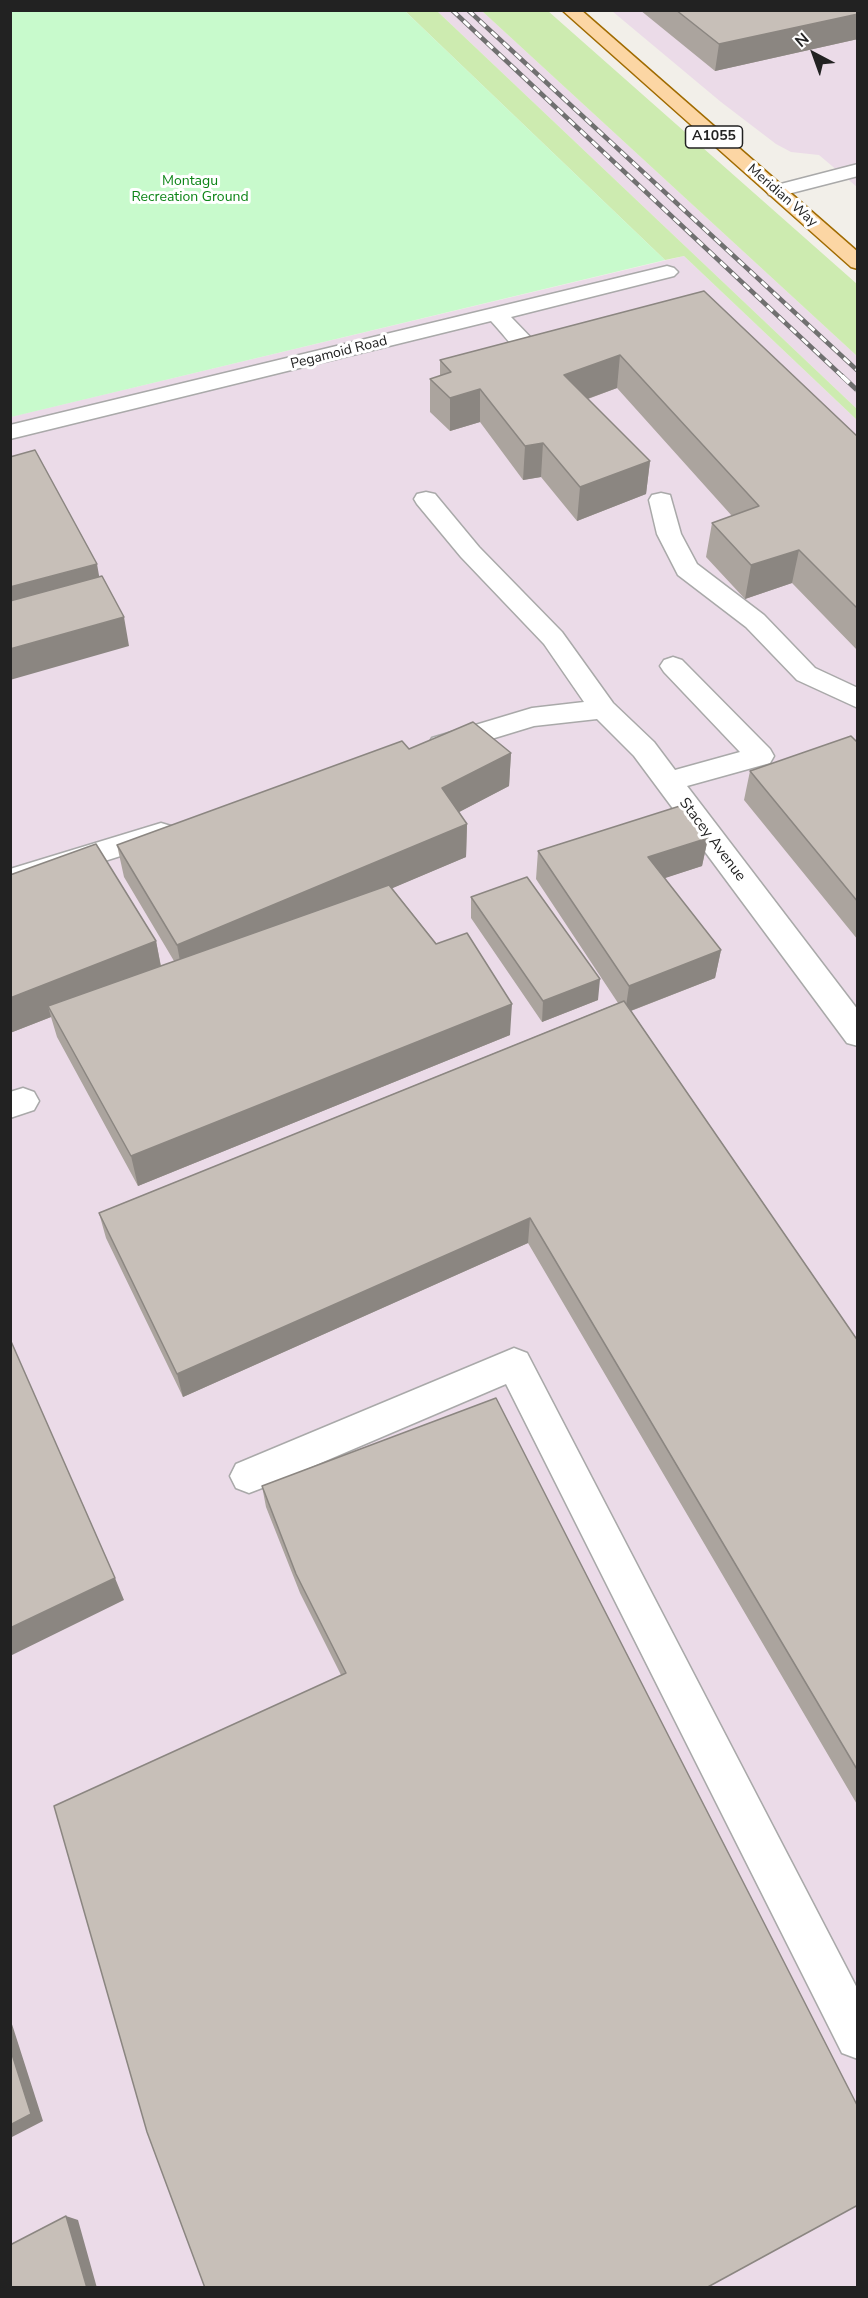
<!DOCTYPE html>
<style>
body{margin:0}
#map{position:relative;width:868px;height:2298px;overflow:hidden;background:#f2efe9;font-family:"Nunito Sans",sans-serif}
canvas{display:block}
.frame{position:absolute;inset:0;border:12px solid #222;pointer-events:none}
.north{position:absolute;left:784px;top:24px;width:60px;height:60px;-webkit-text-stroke:4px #fff;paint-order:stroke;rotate:319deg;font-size:16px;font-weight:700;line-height:24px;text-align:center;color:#222}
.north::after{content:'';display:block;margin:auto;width:21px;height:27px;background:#222;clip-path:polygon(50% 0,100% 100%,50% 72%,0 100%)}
</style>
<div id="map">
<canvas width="868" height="2298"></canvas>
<div class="frame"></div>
<div class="north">N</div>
</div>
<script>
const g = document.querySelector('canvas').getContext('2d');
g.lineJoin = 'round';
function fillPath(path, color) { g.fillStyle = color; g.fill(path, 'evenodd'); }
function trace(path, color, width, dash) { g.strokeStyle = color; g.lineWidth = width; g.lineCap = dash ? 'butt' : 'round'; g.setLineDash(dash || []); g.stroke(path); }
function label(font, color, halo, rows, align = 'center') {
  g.font = font + ' "Nunito Sans",sans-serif'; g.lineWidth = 6; g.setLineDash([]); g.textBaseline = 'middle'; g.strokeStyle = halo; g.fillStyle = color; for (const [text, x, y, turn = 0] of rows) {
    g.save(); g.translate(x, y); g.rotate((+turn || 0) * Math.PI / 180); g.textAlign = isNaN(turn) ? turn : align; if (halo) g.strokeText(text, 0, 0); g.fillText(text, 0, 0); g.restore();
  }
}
fillPath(new Path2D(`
 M437 11H482L857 356V409Z
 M612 11H857V187L819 155 791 152 776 144 721 102Z
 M684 256 857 420V2287H11L10 417Z`), '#ebdbe8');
fillPath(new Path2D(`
 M405 11H437L857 409V420L684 256 665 260Z
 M482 11H548L857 284V356Z`), '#cdebb0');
fillPath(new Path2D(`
 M10 11H405L665 260 11 417Z`), '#c8facc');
const minor = new Path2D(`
 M858 164V176L776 197 769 195 766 191 769 187Z
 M667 266 674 268 678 272 674 276 511 317 537 344 559 339 567 341 570 346 567 351C517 363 524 357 491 321L10 439V425Z
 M426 492 435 494 479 547 562 632 613 703 654 742 675 770 740 752 664 672 660 666 664 660 673 657 682 660 770 749 774 756 770 763 687 786 858 1010V1046L847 1043 634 756 597 719 534 726 442 754 432 752 428 745 432 738 532 708 584 702 544 644 461 557 417 504 414 499 417 494Z
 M661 493 670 495 681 534 697 564 764 615 815 668 858 688V708L797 680 746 627 678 575 657 534 649 500 652 495Z
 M161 823 171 826 175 833 171 840 10 891V869Z
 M23 1088 34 1092 39 1101 34 1110 10 1118V1092Z
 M514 1348 527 1353 858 1990V2059L842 2053 506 1384 262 1488 249 1493 236 1488 230 1476 236 1464Z`);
const major = new Path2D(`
 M562 10H581L858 252V269L851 267Z`);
trace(minor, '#a9a9a9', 3);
trace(major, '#a06b00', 3);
fillPath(minor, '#fff');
fillPath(major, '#fcd6a4');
const railFar1 = new Path2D(`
 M452 10 843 377
 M468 10 858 371`);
const rail = new Path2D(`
 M842 376 858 391`);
trace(railFar1, '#707070', 4.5);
trace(rail, '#707070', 5);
trace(railFar1, '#fff', 3, [8]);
trace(rail, '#fff', 4, [10]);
fillPath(new Path2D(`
 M640 10H858V39L715 71Z
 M704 291 858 437V651L792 583 745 599 706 557 712 523 732 516 617 388 588 399 650 461 646 494 577 521 541 477 523 480 480 422 450 431 430 412V379L440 376V360Z
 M858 743V940L744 800 750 771Z
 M409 749 511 753 509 786 459 812 467 824 466 857 392 888 510 1035 138 1186 57 1037 51 1017 10 1033V875L156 941 161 966 174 961 124 877 117 845Z
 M708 838 702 866 664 878 721 950 715 978 631 1011 858 1341V1806L528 1243 183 1397 106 1238 99 1213 618 1003 536 879 538 851Z
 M471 897 598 1000 542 1022 471 918Z
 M496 1398 147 2132 341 1675 300 1593 266 1507 262 1486Z`), '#aba49e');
fillPath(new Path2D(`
 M858 14V39L715 71 719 44Z
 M620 355 617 388 562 408 564 375Z
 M480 389V422L450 431V398Z
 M543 443 541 477 523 480 525 446Z
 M650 461 646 494 577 521 580 487Z
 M799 550 792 583 745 599 751 565Z
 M97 564 103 598 10 623V587Z
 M124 617 129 646 10 680V649Z
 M511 753 509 786 442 821V788Z
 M467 824 466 857 183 977 177 945Z
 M708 838 702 866 644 885 648 857Z
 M156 941 162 973 48 1006 51 1017 10 1033V998Z
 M721 950 715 978 625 1013 629 986Z
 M600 979 598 1000 542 1022 543 1001Z
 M512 1004 510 1035 138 1186 131 1156Z
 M530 1218 528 1243 183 1397 177 1374Z
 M115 1578 124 1600 10 1656V1628Z
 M10 2018 43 2121 10 2138Z
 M66 2216 78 2220 97 2288H87Z`), '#8b8681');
const building = new Path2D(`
 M676 10H858V14L719 44Z
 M704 291 858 437V609L799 550 751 565 712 523 759 506 620 355 564 375 650 461 580 487 543 443 525 446 480 389 450 398 430 379 451 372 440 360Z
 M35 450 97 564 10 587V457Z
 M102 576 124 617 10 649V601Z
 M473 722 511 753 442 788 467 824 177 945 117 845 402 741 409 749Z
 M851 736 858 743V902L750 771Z
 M683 805 708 838 648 857 721 950 629 986 538 851Z
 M96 844 156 941 10 998V875Z
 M527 877 600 979 543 1001 471 897Z
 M389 885 436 944 467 933 512 1004 131 1156 48 1006Z
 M624 1001 858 1341V1771L530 1218 177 1374 99 1213Z
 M10 1339 115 1578 10 1628Z
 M496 1398 858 2107V2205L706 2288H205L147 2132 54 1806 346 1673 296 1574 262 1486Z
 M10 2048 31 2114 10 2125Z
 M66 2216 87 2288H10V2245Z`);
fillPath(building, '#c7bfb8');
trace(building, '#8b8681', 1.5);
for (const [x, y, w] of [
 [714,137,57]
]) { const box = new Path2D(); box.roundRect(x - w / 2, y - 11, w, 22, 4.5); g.fillStyle = '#fff'; g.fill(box); trace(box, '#222', 1.5); }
label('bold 14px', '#222', null, [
 ["A1055",714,137]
]);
label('14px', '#0c8416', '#fff', [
 ["Montagu",190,182],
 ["Recreation Ground",190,198]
]);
label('14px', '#222', '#fff', [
 ["Meridian Way",782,196,41],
 ["Pegamoid Road",339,353,-14]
]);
label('15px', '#222', '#fff', [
 ["Stacey Avenue",712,840,53]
]);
</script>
